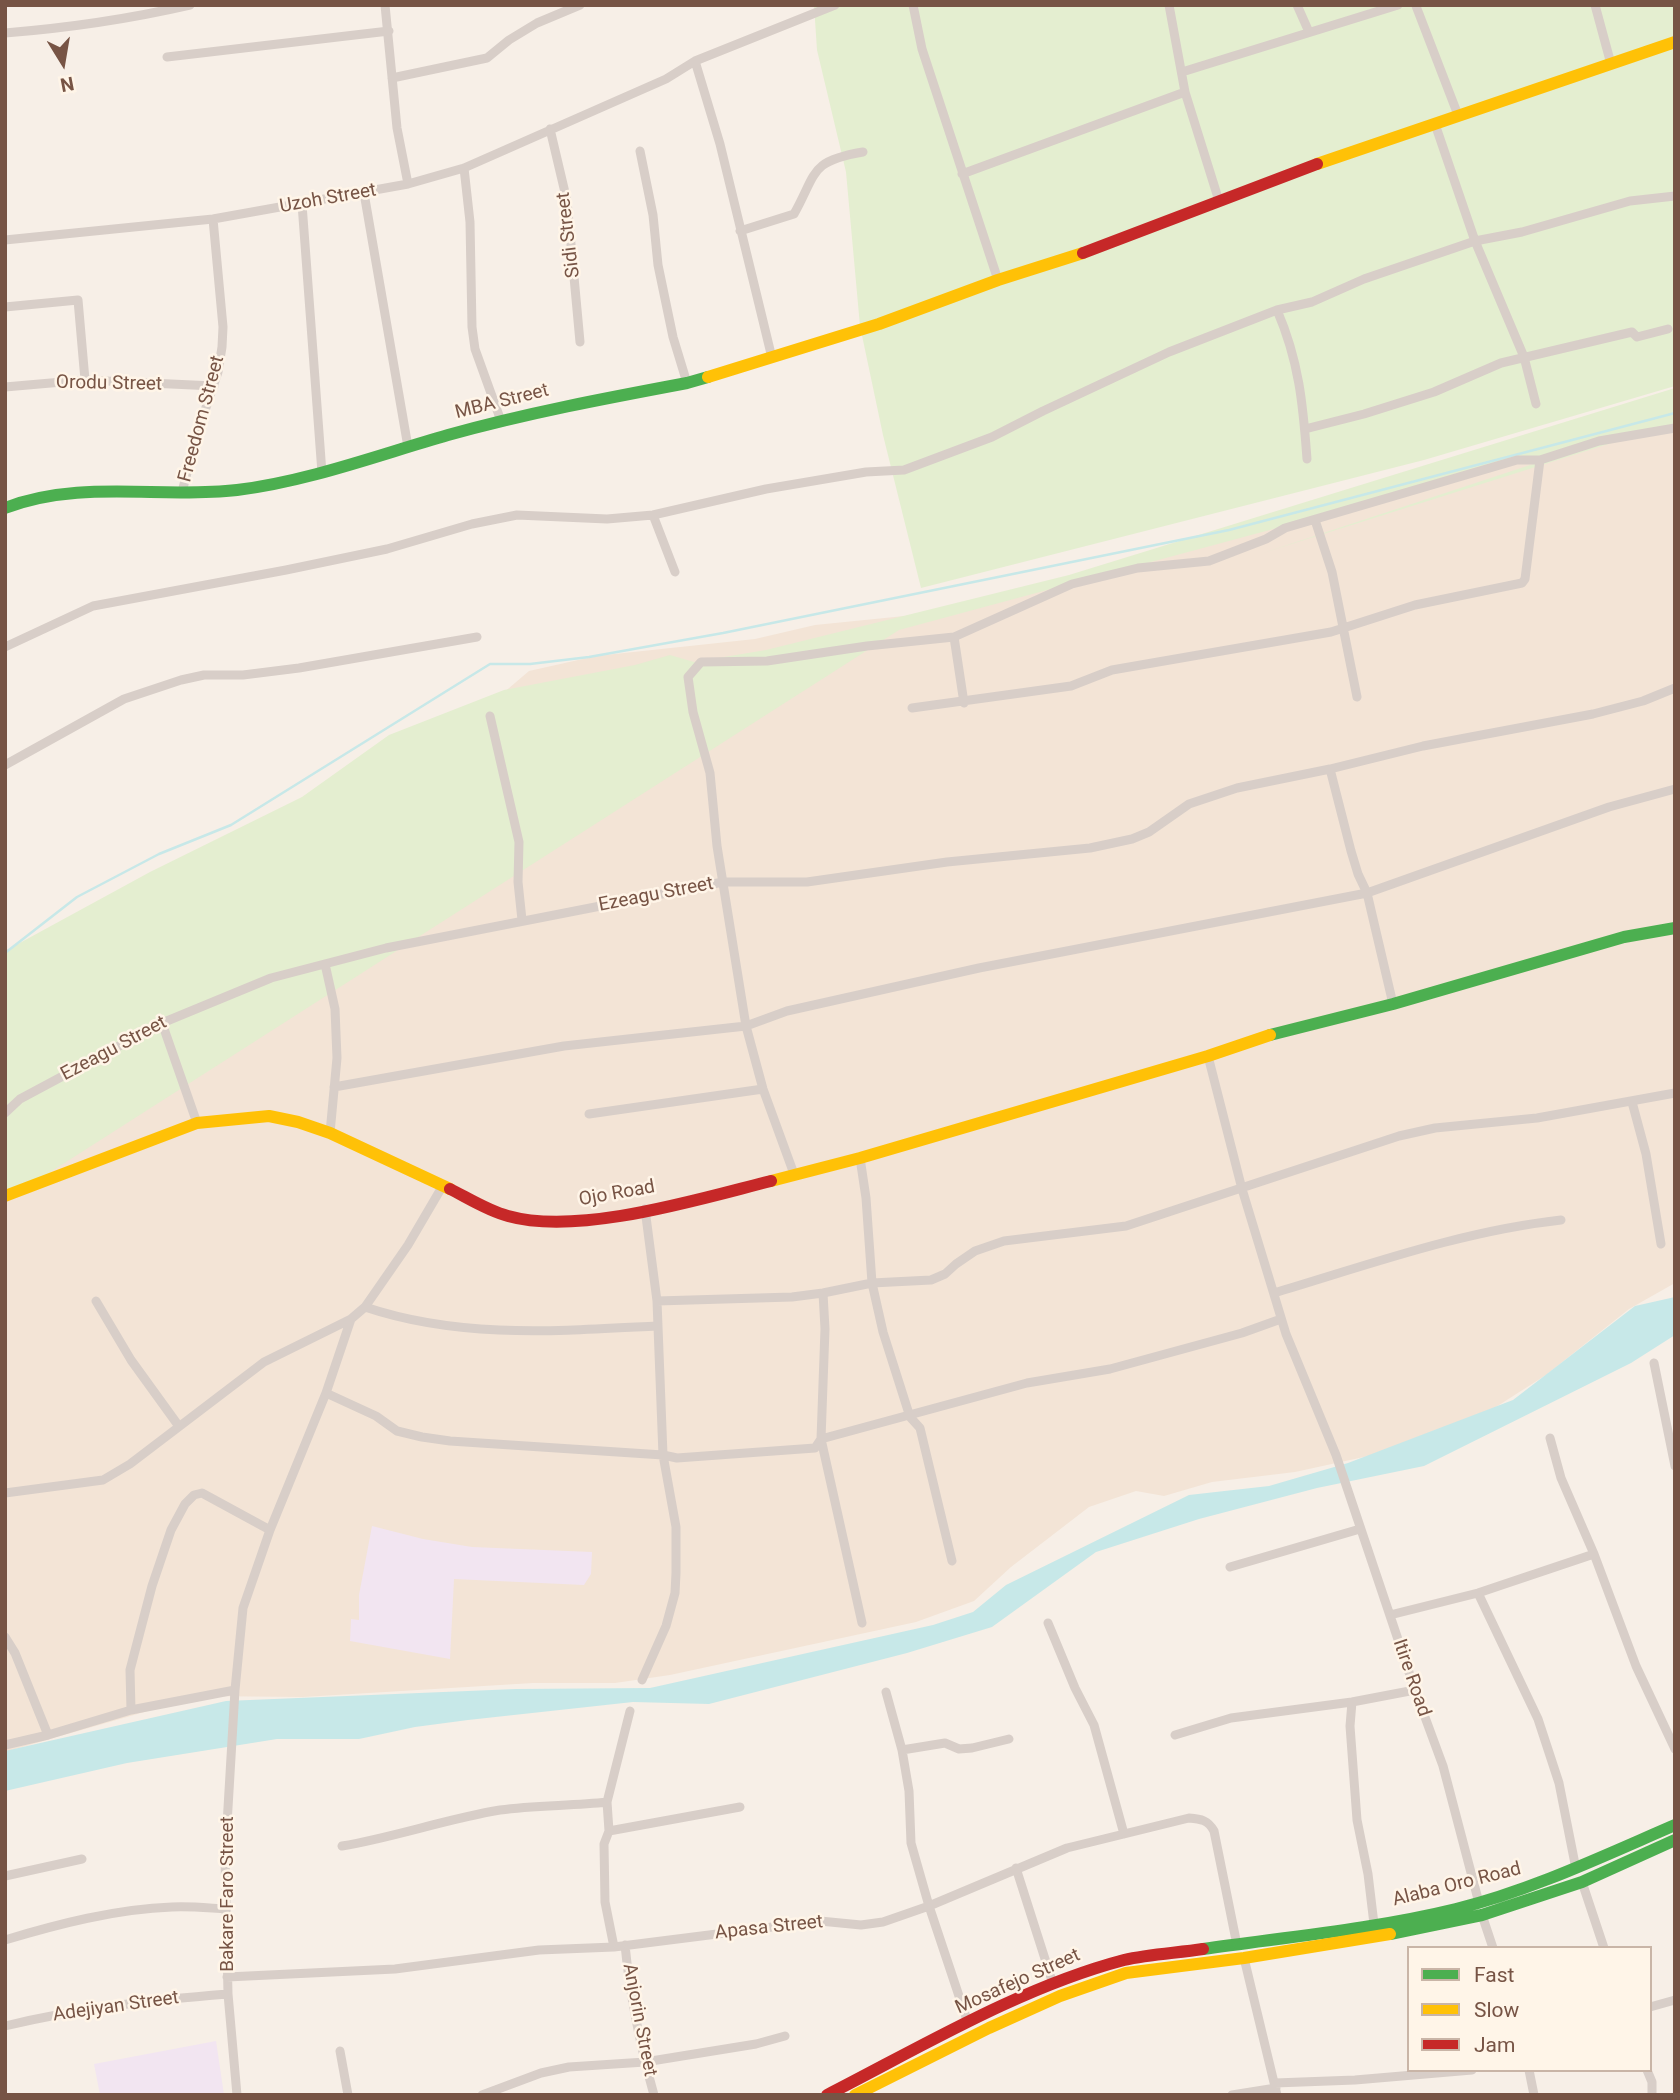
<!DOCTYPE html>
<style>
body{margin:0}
#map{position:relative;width:1680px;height:2100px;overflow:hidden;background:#f7efe7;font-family:Roboto,sans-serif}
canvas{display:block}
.frame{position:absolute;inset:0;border:7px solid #775445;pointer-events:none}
.legend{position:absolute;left:1407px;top:1946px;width:245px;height:126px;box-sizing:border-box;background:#fff5e8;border:2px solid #c9b5a7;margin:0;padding:9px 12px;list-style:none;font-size:21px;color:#775445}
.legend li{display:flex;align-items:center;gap:14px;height:35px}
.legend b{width:35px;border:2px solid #c9b5a7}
.north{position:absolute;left:28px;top:28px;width:70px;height:70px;-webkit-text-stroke:5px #fff5e8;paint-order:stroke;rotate:169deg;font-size:19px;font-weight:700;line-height:28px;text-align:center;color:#775445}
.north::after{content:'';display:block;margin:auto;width:24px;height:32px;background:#775445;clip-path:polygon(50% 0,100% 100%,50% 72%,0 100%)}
</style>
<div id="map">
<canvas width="1680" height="2100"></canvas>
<div class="frame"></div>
<ul class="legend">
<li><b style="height:9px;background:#4caf50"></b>Fast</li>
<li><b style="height:9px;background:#ffc107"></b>Slow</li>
<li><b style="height:9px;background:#c62828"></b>Jam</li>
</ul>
<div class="north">N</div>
</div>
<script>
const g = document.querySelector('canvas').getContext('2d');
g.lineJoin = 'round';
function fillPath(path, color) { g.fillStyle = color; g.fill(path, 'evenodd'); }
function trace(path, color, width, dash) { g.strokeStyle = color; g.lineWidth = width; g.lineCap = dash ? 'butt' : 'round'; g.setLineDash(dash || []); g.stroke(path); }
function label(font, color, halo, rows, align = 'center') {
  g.font = font + ' Roboto,sans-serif'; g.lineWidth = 5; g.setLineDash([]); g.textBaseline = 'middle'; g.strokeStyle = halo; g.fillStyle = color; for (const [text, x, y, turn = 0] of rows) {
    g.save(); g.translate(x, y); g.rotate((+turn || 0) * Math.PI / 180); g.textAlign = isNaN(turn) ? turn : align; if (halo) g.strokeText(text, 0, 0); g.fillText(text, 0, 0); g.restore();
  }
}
fillPath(new Path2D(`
 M1675 417V1283L1629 1309 1546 1375 1474 1421 1396 1450 1295 1472 1212 1482 1164 1496 1136 1491 1089 1507 1011 1567 974 1601 916 1622 670 1675 615 1683H533L303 1697 200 1696 5 1752V965L502 694 529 671 596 656 755 639 815 625 974 609Z`), '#f3e4d6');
fillPath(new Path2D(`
 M372 1526 423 1539 472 1547 592 1552 591 1574 584 1585 454 1579 450 1659 350 1641 351 1619 359 1620V1595Z
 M216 2041 224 2095H100L94 2064Z`), '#f2e5f1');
fillPath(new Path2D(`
 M814 5H1675V386L1424 460 921 588 883 435 860 326 846 172 817 50Z
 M1675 388V423L1263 553 1618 436 899 630 5 1201V951L150 872 302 797 389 735 504 690 635 665 670 655 694 662 766 650 1069 575Z`), '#e4eed0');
fillPath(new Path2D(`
 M1675 1297V1335L1631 1363 1424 1466 1317 1488 1199 1519 1096 1552 992 1627 907 1653 709 1704 633 1702 468 1720 415 1727 359 1739H277L127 1763 5 1791V1751L226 1701 516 1689 650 1688 933 1625 973 1612 1006 1585 1189 1495 1269 1486 1348 1463 1513 1400 1635 1306Z`), '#c7e8e8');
trace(new Path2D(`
 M5 953 77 897 159 854 231 825 490 664H530L589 657 723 633 1229 530 1675 413`), '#c7e8e8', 2.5);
trace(new Path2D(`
 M385 5 397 128 408 184
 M913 5 922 49 998 280
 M1169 5 1185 92 1219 201
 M1297 5 1309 32
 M1595 5 1611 64
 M1416 6 1458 115
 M5 33C67 28 129 19 190 5
 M167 57 389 31
 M695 61 720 144 772 358
 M1182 72 1398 5
 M392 78 487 58 509 40 537 23 580 5
 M1435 124 1475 241 1524 357 1536 404
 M550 129 567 201 580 342
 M640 151 653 215 658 265 673 337 687 383
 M464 168 470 222 472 327 475 349 501 421
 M962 174 1185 92
 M364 193 408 447
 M302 204 322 473
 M740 231 794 214C817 173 809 161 863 152
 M5 240 213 219 408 184 464 168 666 79 695 61 835 5
 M5 307 78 300 85 380
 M1277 310C1299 361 1303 404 1307 459
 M5 387 85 380 214 386
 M1305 429 1364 414 1434 392 1501 363 1632 332 1637 337 1668 329
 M182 492 197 434 218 372 222 347 223 327 213 219
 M653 515 675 572
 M1315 520 1332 572 1357 697
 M954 637 964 703
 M5 647 93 606 286 570 387 549 472 524 517 515 607 519 653 515 766 489 866 472 904 470 992 437 1043 411 1169 352 1277 310 1312 302 1364 279 1475 241 1522 232 1630 201 1675 196
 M912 708 1071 686 1112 670 1331 632 1415 605 1522 583 1525 579 1540 460
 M490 716 519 842 518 882 522 920
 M5 765 124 699 181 680 204 675H243L299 668 477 637
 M1330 769 1351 851 1358 874 1367 893 1393 1004
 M325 964 335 1009 337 1058 330 1133
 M162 1023 197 1123
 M1208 1056 1242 1189 1286 1334 1336 1455 1415 1690 1443 1766 1479 1903
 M334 1087 564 1046 746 1026 787 1011 979 968 1367 893 1609 807 1675 789
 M1632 1102 1646 1154 1661 1244
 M5 1113 20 1099 162 1023 271 978 386 948 723 882H807L947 862 1090 848 1132 839 1149 832 1189 804 1237 788 1330 769 1423 746 1593 714 1643 701 1675 688
 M589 1114 763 1089
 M860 1158 866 1198 872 1283 883 1332 910 1417 920 1428 952 1561
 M794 1174 763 1089 746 1026 717 846 710 773 693 712 688 677 701 662 767 661 867 646 954 637 1072 584 1138 568 1209 561 1266 539 1285 528 1517 460H1540L1599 441 1675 428
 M823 1293 825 1329 821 1439 862 1623
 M1274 1293C1368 1265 1462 1231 1561 1220
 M96 1301 131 1360 178 1425
 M657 1301 792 1297 823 1293 872 1283 931 1280 945 1274 956 1264 975 1251 1004 1241 1126 1226 1399 1136 1435 1128 1537 1118 1675 1093
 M365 1307C460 1339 558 1331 657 1326
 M1654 1363 1675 1466
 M326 1393 376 1416 397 1431 422 1437 450 1441 663 1455 677 1458 815 1448 821 1439 1027 1383 1110 1369 1242 1333 1281 1319
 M1550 1438 1561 1478 1594 1554 1636 1666 1675 1749
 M5 1493 103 1480 130 1464 264 1362 351 1319
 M1230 1567 1360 1529
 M1478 1593 1538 1719 1559 1783 1576 1869
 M1390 1615 1478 1593 1594 1554
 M1048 1623 1075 1688 1094 1725 1124 1834
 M5 1637 15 1653 48 1735
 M642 1680 666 1626 675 1593 676 1573V1527L663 1455 657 1301 645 1209
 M886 1692 902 1750 909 1791 911 1843 929 1906 968 2023
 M1352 1702 1350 1726 1357 1820 1368 1874 1374 1924
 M131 1710 130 1670 152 1586 171 1530 185 1504 194 1495 202 1493 270 1530
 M1175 1735 1231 1718 1352 1702 1415 1690
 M5 1745 48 1735 131 1710 235 1690
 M902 1750 945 1743 959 1749 972 1748 1009 1739
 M609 1831 740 1807
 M342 1846C395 1837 446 1819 500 1810 535 1805 572 1806 607 1802
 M1016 1868 1053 1984
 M5 1876 82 1859
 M1582 1882 1604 1948
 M1482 1915 1493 1948
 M5 1940C58 1924 116 1909 172 1907 190 1906 208 1908 226 1909
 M625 1945C630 1996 640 2045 654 2095
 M614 1947 605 1902 604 1844 609 1831 607 1802 630 1711
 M1244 1958 1277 2095
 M227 1977 395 1969 539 1950 614 1947 820 1921 861 1925 883 1922 929 1906 1067 1848 1189 1818C1201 1819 1208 1820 1214 1831L1237 1945
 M1650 2007 1675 2000
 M5 2026C79 2008 152 2000 228 1994
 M340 2051 348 2095
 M1529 2070 1534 2095
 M1647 2070 1652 2082V2095
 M1275 2083 1355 2080 1472 2070
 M237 2095 228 1994 225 1858 235 1690 243 1608 270 1530 326 1393 351 1319 365 1307 408 1245 442 1187
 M482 2095 541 2073 569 2067 645 2062 756 2044 785 2036
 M1232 2095 1276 2088`), '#d8cec8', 9);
trace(new Path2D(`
 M5 508C80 479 160 499 237 490 309 481 378 455 448 435 527 413 607 398 687 383L708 377
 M1270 1035 1393 1004 1624 937 1675 928
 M1390 1934 1482 1915 1582 1882 1675 1840
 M1203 1949C1287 1937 1374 1929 1456 1909 1532 1890 1603 1856 1675 1825`), '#4caf50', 12);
trace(new Path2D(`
 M1317 164 1675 42
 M708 377 879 324 998 280 1083 253
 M771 1181 860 1158 1208 1056 1270 1035
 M5 1196 197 1123 269 1116 298 1122 330 1133 450 1189
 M855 2095 989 2028 1060 1996 1126 1973 1244 1958 1390 1934`), '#ffc107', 12);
trace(new Path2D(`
 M1083 253 1317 164
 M450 1189C468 1198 488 1211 508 1216 579 1236 699 1199 771 1181
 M827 2095C921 2047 1021 1987 1124 1960 1149 1954 1177 1953 1203 1949`), '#c62828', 12);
label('19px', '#775445', '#fff5e8', [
 ["Uzoh Street",328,199,-10],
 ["Sidi Street",569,235,-97],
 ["Orodu Street",109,384,1],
 ["MBA Street",502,402,-14],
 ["Freedom Street",202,419,-75],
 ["Ezeagu Street",656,895,-11],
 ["Ezeagu Street",114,1049,-28],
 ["Ojo Road",617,1194,-10],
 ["Itire Road",1411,1678,71],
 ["Alaba Oro Road",1457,1885,-14],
 ["Bakare Faro Street",228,1894,-90],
 ["Apasa Street",769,1928,-6],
 ["Mosafejo Street",1018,1982,-24],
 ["Adejiyan Street",116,2007,-8],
 ["Anjorin Street",639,2020,79]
]);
</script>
